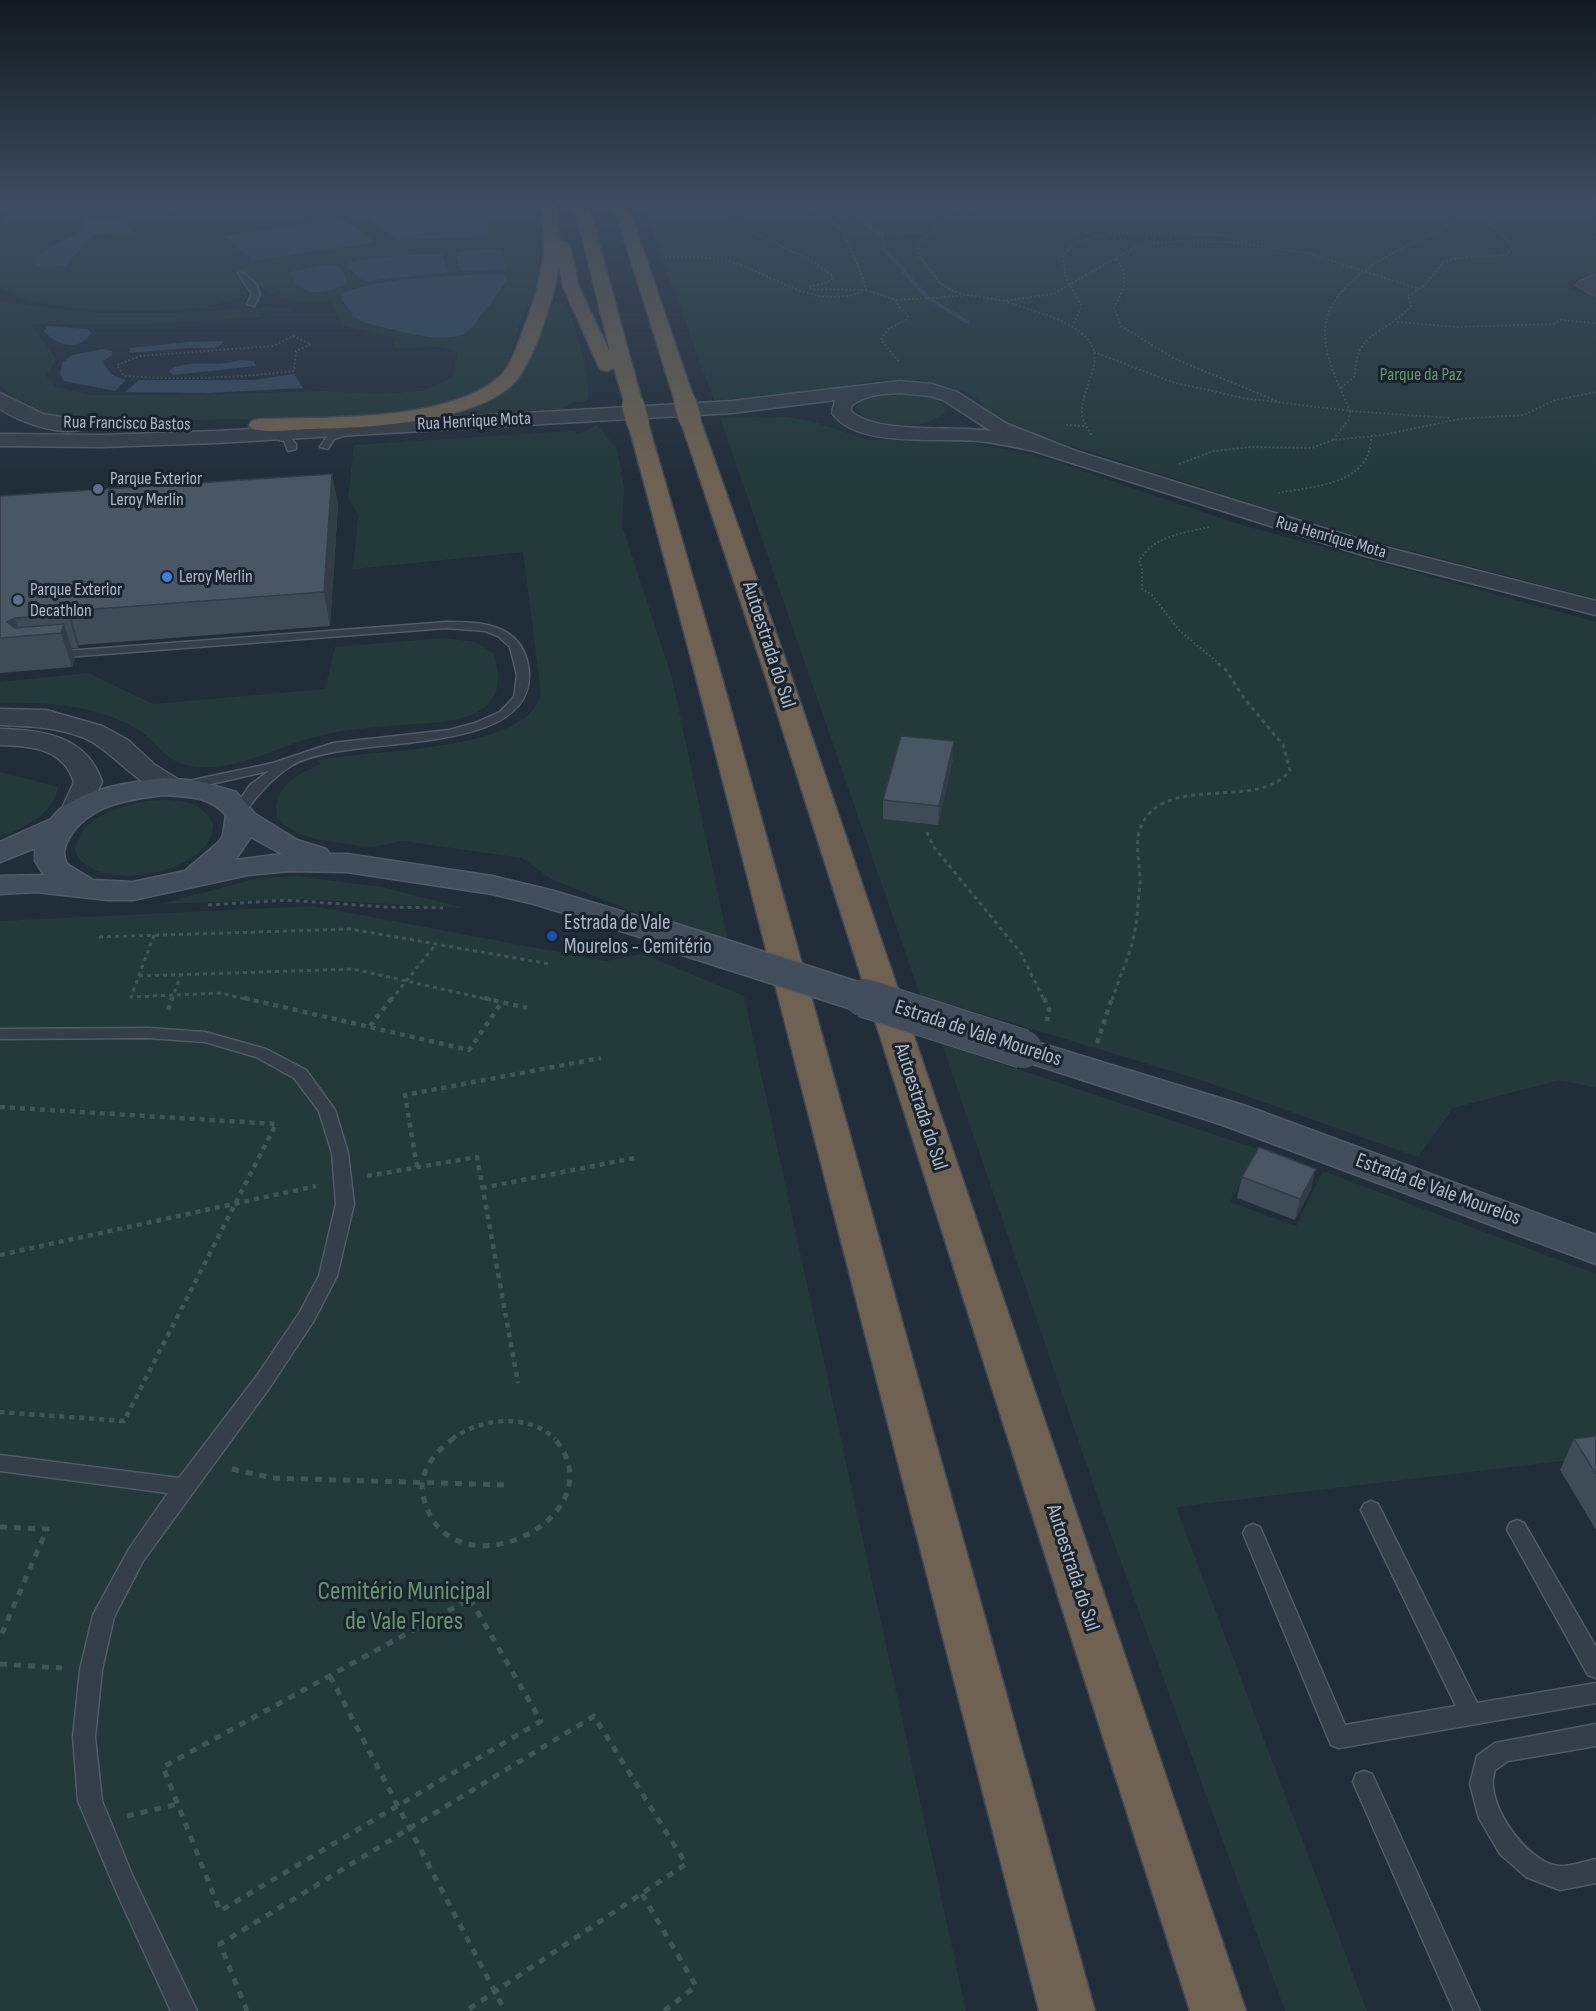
<!DOCTYPE html>
<meta charset="utf-8">
<style>
body{margin:0}
canvas{display:block;background:#212d39}
</style>
<canvas width="1596" height="2011"></canvas>
<script>
const g = document.querySelector('canvas').getContext('2d');
g.lineJoin = 'round';
function fillPath(path, color) { g.fillStyle = color; g.fill(path, 'evenodd'); }
function trace(path, color, width, dash) { g.strokeStyle = color; g.lineWidth = width; g.lineCap = dash ? 'butt' : 'round'; g.setLineDash(dash || []); g.stroke(path); }
function label(font, color, halo, rows, align = 'center') {
  g.font = font + ' "Sofia Sans Condensed",sans-serif'; g.lineWidth = 6; g.setLineDash([]); g.textBaseline = 'middle'; g.strokeStyle = halo; g.fillStyle = color; for (const [text, x, y, turn = 0] of rows) {
    g.save(); g.translate(x, y); g.rotate((+turn || 0) * Math.PI / 180); g.textAlign = isNaN(turn) ? turn : align; if (halo) g.strokeText(text, 0, 0); g.fillText(text, 0, 0); g.restore();
  }
}
fillPath(new Path2D(`
 M16 203H531C535 225 543 263 538 284 535 297 526 309 521 321 514 340 511 365 495 378 439 422 312 418 243 419 191 420 140 421 89 421L40 413 19 404 0 384V302L94 313H175L267 307 286 308 295 311 260 313 262 317 145 324H31L56 359 46 376 54 386 89 395H201L321 391 378 394 422 391 452 378 458 354C439 341 416 350 395 348L393 344 397 338 345 326 329 301C303 302 279 303 259 285L248 287V293C236 299 223 303 209 306 168 313 32 314 0 288V224Z
 M642 203 1596 204V273L1566 282 1571 289 1596 300V599L1354 536 1013 427 992 416 980 401 965 391 922 380 878 379 830 390 791 396 714 400Z
 M561 299C580 329 585 364 589 398L585 402H574L561 410 432 418C458 411 489 406 510 388 534 366 534 313 561 299Z
 M892 392C909 393 939 391 945 410 934 432 861 431 856 406L867 396Z
 M787 417 814 422 869 440 965 441 1045 458 1235 523 1596 622V1088L1560 1080 1453 1108 1418 1157 1204 1081 920 995 720 418Z
 M597 425 617 449 624 486 622 526 672 678 728 941 639 914 551 879 522 858 403 841 372 847 359 846 316 839 297 833 284 825 277 817 276 806 279 794 287 784 300 774 320 764 317 760C367 750 514 752 538 702 541 697 540 690 540 684L523 552 353 569 358 515 348 497 354 445 573 431 578 434Z
 M443 638 476 642 493 653C499 669 502 691 488 704 471 721 437 723 415 724 382 727 347 728 315 737 276 747 239 770 197 767 163 764 161 743 137 729 96 705 46 702 0 703V682L88 673 153 704 325 689 335 647Z
 M0 772 58 787C54 815 23 828 0 837Z
 M146 801C170 799 202 798 213 824 216 873 92 898 75 850 78 818 118 807 146 801Z
 M296 876 382 887 464 908 300 899 161 904 258 878Z
 M313 906 606 961 643 954 744 996 966 2011H0V921Z
 M942 1044 1258 1149 1230 1202 1296 1226 1323 1171 1596 1274V1457L1176 1507 1367 2011H1285L1107 1524Z`), '#23393a');
fillPath(new Path2D(`
 M92 203H163L172 210 131 217 85 212Z
 M392 203H498L501 219 490 221 487 224 488 236 397 240 356 210Z
 M332 213 376 242 253 261 225 236 324 221 318 215Z
 M87 219 127 221 133 232 95 234 65 266 36 267 35 258 51 246 83 231Z
 M487 249 502 251 506 269 461 271 456 258 457 252Z
 M443 254 448 272 367 281 360 279 348 268 350 263 358 260 411 255Z
 M322 265 336 266 343 270 347 283C327 294 303 298 291 276V272Z
 M490 274 505 275 507 280C499 291 476 325 467 332 447 347 389 328 366 323L356 318 342 300 343 294C371 278 456 276 490 274Z
 M48 326 88 329 91 333C79 353 56 345 44 331Z
 M222 341V344L214 348H187L129 353 130 348 189 342Z
 M102 349 112 351V355L103 361C109 373 113 377 126 380L115 391 64 381 60 374 62 363 72 355Z
 M239 360 254 361 256 366 173 375 168 371C189 357 217 369 239 360Z
 M294 374 303 388 207 393 125 392 139 380H253Z`), '#354a60');
fillPath(new Path2D(`
 M846 203H850L851 210 884 234 886 249 930 297 969 321V323H965L926 299 882 250 880 236 847 212Z`), '#354a60');
const service = new Path2D(`
 M238 273H244L256 284 260 294 254 306 247 304 252 294Z
 M350 428 355 431 353 433 334 439 328 449 320 447 328 435Z
 M268 432 290 437 296 444V449L288 451 284 441 265 437V433Z
 M447 622C467 622 492 622 509 634 522 643 528 658 529 673 533 761 344 732 291 766 272 778 257 795 244 814L239 815 232 811 250 785 269 771 184 790 178 786 184 782 273 763 333 743 449 730 475 723 500 712 514 697 517 675 510 647 498 636 485 631 447 628 53 658 47 655 53 652Z
 M148 1028 205 1032 266 1049 306 1070 335 1110 348 1153 354 1204 337 1276 313 1322 270 1387 143 1561 114 1617 102 1670 95 1737 102 1801 133 1877 197 2011H171L117 1893 78 1801 73 1737 80 1670 93 1615 129 1549 168 1493 0 1471V1455L179 1478 256 1377 300 1312 319 1276 336 1204 332 1153 319 1111 294 1078 256 1057 205 1042 148 1038 0 1039V1029Z
 M1371 1501 1378 1504 1477 1703 1596 1683V1703L1339 1748 1331 1745 1243 1533 1246 1527 1253 1524 1260 1527 1345 1725 1456 1706 1361 1510 1364 1504Z
 M1517 1520 1524 1523 1596 1647V1678L1588 1675 1510 1535 1507 1529 1510 1523Z
 M1596 1724V1746L1508 1761 1495 1770C1494 1774 1492 1780 1493 1784 1493 1813 1529 1863 1559 1866 1570 1867 1585 1861 1596 1859V1883L1560 1890 1526 1877 1500 1854 1479 1818 1470 1784 1477 1756 1495 1743Z
 M1364 1771 1372 1774 1480 2011H1454L1353 1782 1356 1774Z`);
const minor = new Path2D(`
 M1596 274V297L1576 285 1578 282Z`);
const tertiary = new Path2D(`
 M900 381 932 384 957 392 1007 424 1076 451 1381 546 1596 601V615L1365 556 1034 451C1015 447 997 443 978 441 939 437 857 449 832 413L835 400 732 413 216 443 102 447 0 446V434L102 435 216 431 732 401ZM900 393 930 396 943 400 991 431C956 425 875 435 851 411V406C866 394 882 394 900 393Z
 M0 393 43 414 85 421 88 425 85 429C59 436 22 423 0 409Z
 M0 709 46 710 102 726 128 740 155 765 179 780 183 786 179 792C146 800 114 749 82 737 54 727 29 726 0 725Z
 M0 729C43 730 87 736 102 782L83 821 73 824 63 821 59 815 74 782C63 748 31 746 0 745Z`);
const secondary = new Path2D(`
 M164 778 198 781 236 792 255 814 297 840 326 849 330 854H347L492 876 554 891 664 924 669 931 664 938 653 941 534 904 492 894 347 872 290 871 248 875 133 900H107L36 892 0 894V876L44 875 35 861V848L0 862V842L51 819C71 790 131 782 164 778ZM164 795C189 797 207 795 226 815L223 835 220 841 185 871 133 882 93 880 67 864C62 854 64 847 69 838 88 805 129 799 164 795ZM251 837 282 854 235 860Z
 M1023 1038 1246 1106 1596 1235V1264L1220 1124 1011 1057 1006 1049 1011 1041Z`);
const motorway = new Path2D(`
 M541 203H555L560 242 568 243 570 246 579 287 610 352 574 203H588L643 405 640 409H626L614 368 607 371 600 369 598 365 563 287 559 268C553 298 535 361 514 383 474 424 362 428 307 429 289 430 269 433 252 429L249 425 252 421 259 419C325 417 447 422 499 377 513 364 520 337 527 319 542 280 548 245 541 203Z
 M613 203H627L695 402 692 406H678L675 402Z
 M690 413 697 415 700 419 793 681 1246 2011H1190L767 681 680 419 683 415Z
 M638 417 645 419 648 423 724 685 1095 2011H1039L698 685 628 423 631 419Z`);
trace(service, '#525c67', 3);
trace(minor, '#525c67', 2);
trace(tertiary, '#525c67', 3);
trace(secondary, '#525c67', 3);
trace(motorway, '#3f4954', 3);
trace(new Path2D(`
 M706 203 736 224 810 260 831 274 832 279 827 283 811 286 809 289 866 290 896 300 898 306 908 316 907 319 887 330 881 340 899 362
 M799 203 812 210
 M937 203 945 215
 M987 203 945 215 939 225 917 245 919 255 939 282 949 289 962 294 1005 301 1053 294 1134 248 1154 243 1180 241 1229 242 1308 253 1419 289
 M812 210 828 213 945 215
 M818 214C826 219 836 224 842 231 847 238 866 283 866 290
 M843 231 872 235 928 232
 M665 257C688 257 712 256 734 263 777 276 814 310 862 292
 M1116 259C1131 277 1123 290 1114 308L1121 326 1175 359 1279 402
 M896 300 961 296
 M1008 302C1031 311 1057 316 1077 330 1113 354 1083 380 1082 410 1082 421 1087 428 1092 436
 M1397 322 1457 327 1553 324 1560 320 1596 323
 M1072 327 1082 307 1066 278 1063 256 1077 241 1118 233 1224 235 1248 242
 M293 336 311 344 296 351 294 371C237 378 181 380 124 376L117 365 140 356 273 346Z
 M1094 352 1172 382 1243 398 1350 411C1340 387 1325 359 1325 333 1324 275 1417 243 1459 220L1461 218 1460 208 1476 203
 M1341 388 1355 376C1355 334 1379 336 1405 312L1411 306 1408 296 1426 284 1443 262 1459 258 1506 255 1511 249V243L1490 224 1488 208 1484 203
 M1457 419 1524 415 1555 400 1596 392
 M1066 425 1084 426
 M1333 440 1349 419 1350 411 1450 418
 M1179 464 1214 451 1251 447 1312 448 1333 440 1383 435 1459 419
 M1278 493C1314 486 1371 485 1371 437
 M1209 527C1184 533 1153 536 1139 561L1142 569V589L1151 594 1180 631 1217 662`), '#415657', 2, [2, 2]);
trace(new Path2D(`
 M927 832 933 846 1021 953 1044 1000
 M208 905 286 900 385 907 443 908
 M154 935 131 997 220 993 250 1000
 M99 937 350 929 550 964
 M139 976 353 969 491 1000
 M172 1000 181 974
 M391 1000 436 944
 M1112 1000C1119 978 1131 953 1135 930 1138 915 1138 899 1140 884 1141 867 1134 846 1140 829 1162 770 1260 813 1290 770L1283 745 1244 698 1226 670 1215 661`), '#415657', 3, [4, 4]);
trace(new Path2D(`
 M244 998 469 1050 502 1002
 M484 998 527 1008
 M1044 998 1049 1009 1047 1021
 M168 1010 172 998
 M370 1026 392 998
 M1097 1043 1112 998
 M0 1107 276 1124 124 1421 0 1412
 M417 1167 405 1095 601 1058
 M367 1176 477 1157 518 1383
 M482 1188 634 1158
 M0 1255 316 1186
 M452 1439C481 1418 527 1412 555 1439`), '#415657', 4.5, [5, 5]);
trace(new Path2D(`
 M454 1438C436 1451 418 1471 423 1495 446 1603 623 1517 554 1438
 M232 1469 273 1478 505 1485
 M0 1527 47 1529 0 1638
 M470 1599 541 1721 220 1911 163 1767Z
 M0 1664 62 1668
 M330 1676 505 2011
 M127 1816 178 1804
 M642 1894 696 1986 664 2011
 M247 2011 220 1944 594 1716 686 1864 466 2011`), '#415657', 5, [7, 7]);
fillPath(service, '#353f49');
fillPath(minor, '#353f49');
fillPath(tertiary, '#353f49');
fillPath(secondary, '#434e5c');
fillPath(motorway, '#6f6252');
const secondaryBridgeFar1 = new Path2D(`
 M653 931 869 1000`);
const secondaryBridge = new Path2D(`
 M864 998 1023 1049`);
const motorwayBridge = new Path2D(`
 M685 402 690 419
 M633 405 638 423`);
trace(secondaryBridgeFar1, '#525c67', 31, []);
trace(secondaryBridge, '#525c67', 40, []);
trace(motorwayBridge, '#3f4954', 24, []);
trace(secondaryBridgeFar1, '#434e5c', 28);
trace(secondaryBridge, '#434e5c', 38);
trace(motorwayBridge, '#6f6252', 22);
fillPath(new Path2D(`
 M332 474 338 505 330 626 79 645 78 648H72L75 659 72 667 0 673V496Z
 M953 759 938 825 883 819V800Z
 M1242 1177 1311 1189 1295 1220 1237 1198Z
 M1596 1436V1530L1560 1470 1574 1439Z`), '#3f4b57');
fillPath(new Path2D(`
 M332 474 338 505 330 626 324 592Z
 M69 611 79 645 78 648 68 614Z
 M15 618 21 636 7 622Z
 M64 624 75 659 72 667 61 633Z
 M954 741 953 759 938 825 939 806Z
 M1316 1169 1311 1189 1295 1220 1300 1199Z`), '#333d47');
const building = new Path2D(`
 M332 474 324 592 69 611 68 614 15 618 7 622 15 628 64 624 61 633 0 638V496Z
 M901 736 954 741 939 806 883 800Z
 M1259 1147 1316 1169 1300 1199 1242 1177Z
 M1596 1436V1474L1574 1439Z`);
fillPath(building, '#495765');
trace(building, '#333d47', 1.5);
const sky = g.createLinearGradient(0, 0, 0, 485);
sky.addColorStop(0, '#12191f');
sky.addColorStop(0.42, '#3d4c5f');
sky.addColorStop(1, '#3d4c5f00');
g.fillStyle = sky;
g.fillRect(0, 0, 1596, 485);
for (const [x, y, r, color] of [
 [98,489,6,"#5c6f8a"],
 [167,577,6,"#3f7fe0"],
 [18,600,6,"#5c6f8a"],
 [552,936,6,"#1a4fb4"]
]) { const dot = new Path2D(); dot.arc(x, y, r, 0, 2 * Math.PI); g.fillStyle = color; g.fill(dot); trace(dot, '#1a242e', 2); }
label('18px', '#67966e', '#1a242e', [
 ["Parque da Paz",1421,375]
]);
label('18px', '#afb9c6', '#1a242e', [
 ["Rua Henrique Mota",474,422,-3],
 ["Rua Francisco Bastos",127,424,1],
 ["Rua Henrique Mota",1331,538,16]
]);
label('18px', '#afb9c6', '#1a242e', [
 ["Parque Exterior",110,479],
 ["Leroy Merlin",110,500],
 ["Leroy Merlin",179,577],
 ["Parque Exterior",30,590],
 ["Decathlon",30,611]
], 'left');
label('21px', '#afb9c6', '#1a242e', [
 ["Autoestrada do Sul",768,645,72],
 ["Estrada de Vale Mourelos",978,1034,18],
 ["Autoestrada do Sul",920,1107,72],
 ["Estrada de Vale Mourelos",1438,1190,20],
 ["Autoestrada do Sul",1072,1568,72]
]);
label('21px', '#afb9c6', '#1a242e', [
 ["Estrada de Vale",564,924],
 ["Mourelos - Cemitério",564,948]
], 'left');
label('26px', '#67966e', '#1a242e', [
 ["Cemitério Municipal",404,1592],
 ["de Vale Flores",404,1622]
]);
</script>
